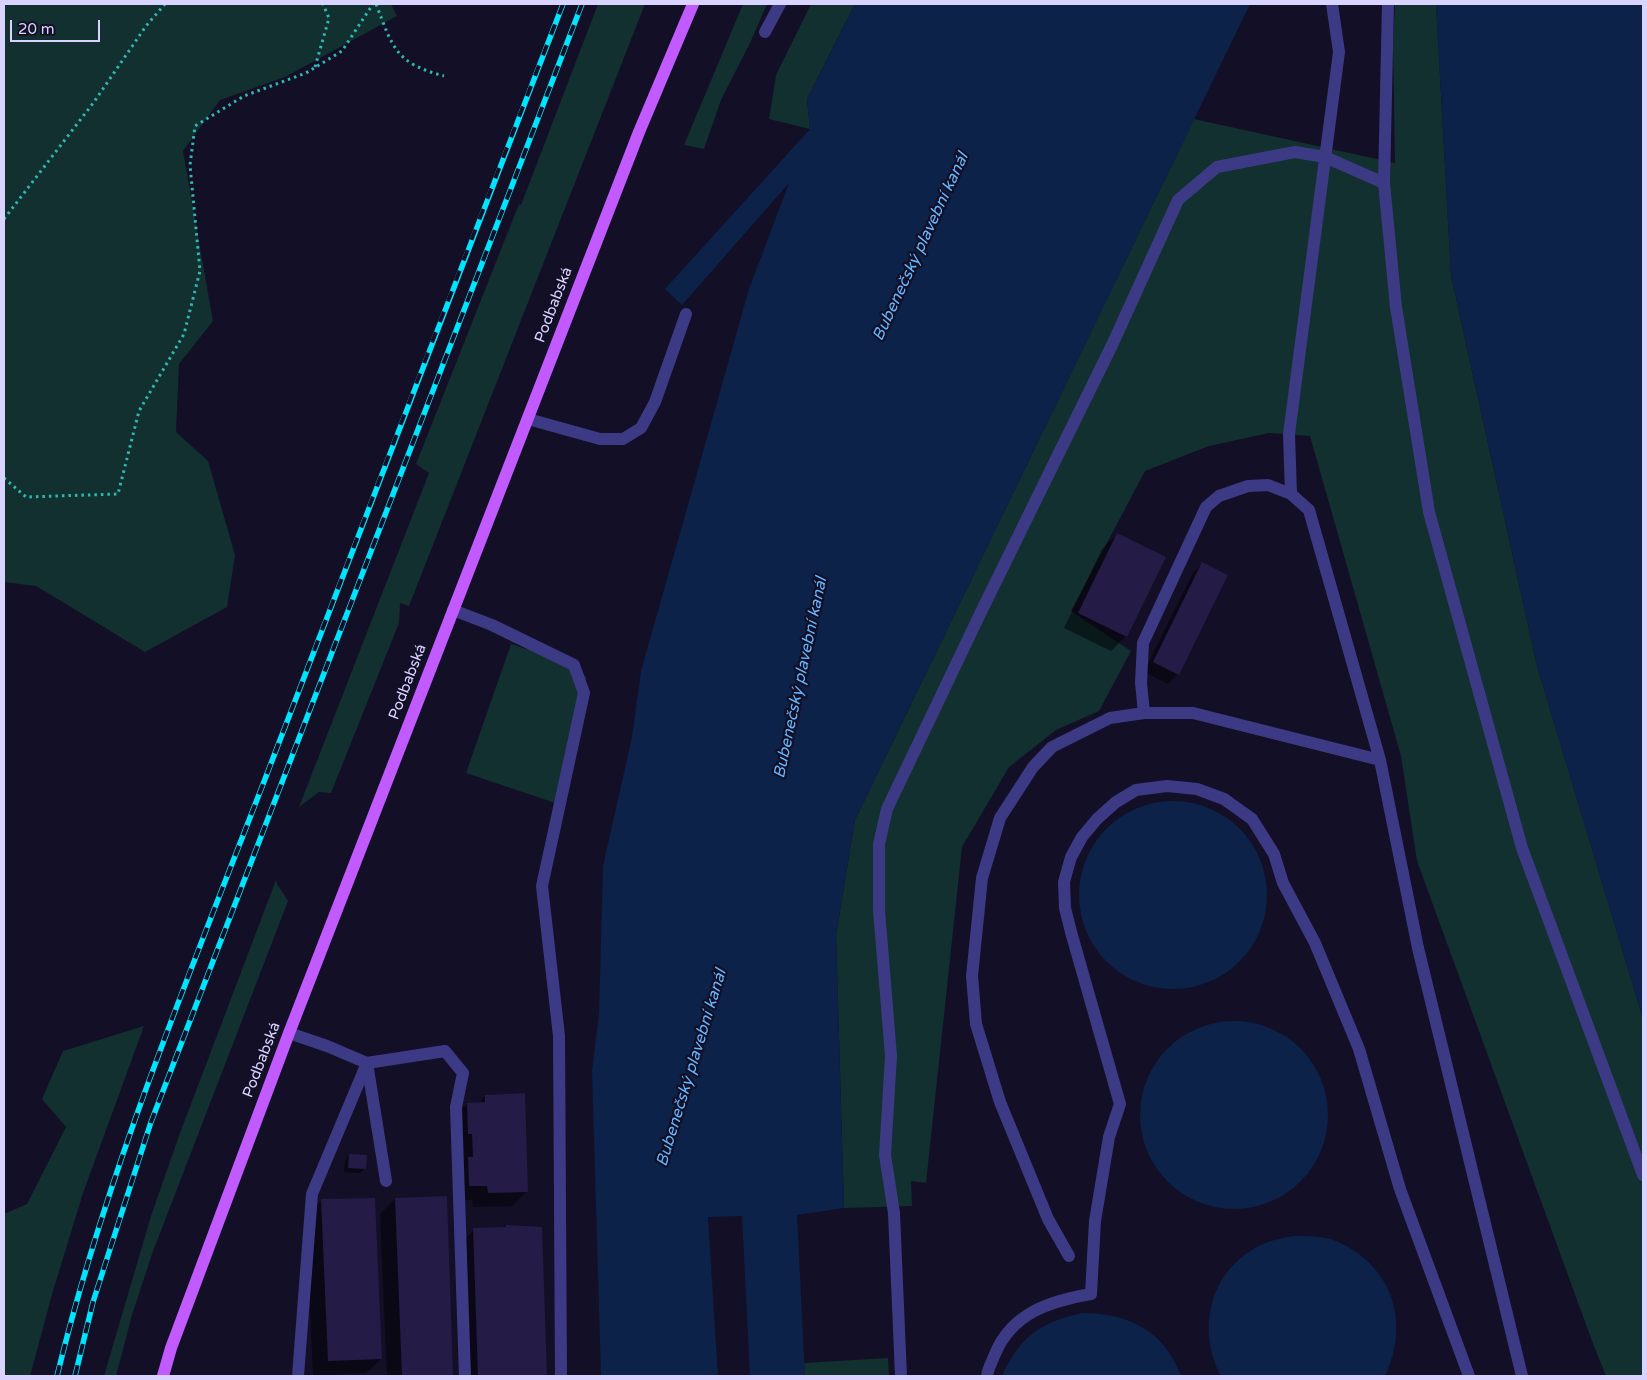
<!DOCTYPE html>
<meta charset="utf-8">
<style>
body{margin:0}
#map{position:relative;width:1647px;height:1380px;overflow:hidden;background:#130f26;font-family:"Varela Round",sans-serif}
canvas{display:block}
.frame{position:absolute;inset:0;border:5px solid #d9d4ff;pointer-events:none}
.scale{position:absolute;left:10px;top:20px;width:90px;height:22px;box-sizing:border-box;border:2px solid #d9d4ff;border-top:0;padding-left:6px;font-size:15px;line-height:18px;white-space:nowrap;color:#d9d4ff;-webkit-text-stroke:4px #130f26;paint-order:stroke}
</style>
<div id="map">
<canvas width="1647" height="1380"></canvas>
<div class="frame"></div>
<div class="scale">20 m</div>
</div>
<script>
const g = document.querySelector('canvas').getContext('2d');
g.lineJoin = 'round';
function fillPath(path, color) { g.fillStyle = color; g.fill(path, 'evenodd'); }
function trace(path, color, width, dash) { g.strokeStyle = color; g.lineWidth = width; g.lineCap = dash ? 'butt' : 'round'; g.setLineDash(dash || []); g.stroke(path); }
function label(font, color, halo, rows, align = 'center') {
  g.font = font + ' "Varela Round",sans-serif'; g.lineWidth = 4.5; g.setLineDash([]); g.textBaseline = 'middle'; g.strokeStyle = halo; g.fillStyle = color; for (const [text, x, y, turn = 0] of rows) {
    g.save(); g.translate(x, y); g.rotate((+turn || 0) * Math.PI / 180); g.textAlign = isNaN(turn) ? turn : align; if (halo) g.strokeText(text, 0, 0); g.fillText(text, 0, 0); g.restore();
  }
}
fillPath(new Path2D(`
 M4 4H391L397 16 285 77 220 100 183 151 213 321 179 364 176 432 208 461 235 555 227 607 145 652 36 586 4 582Z
 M598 4H645L409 606 400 603 399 623 331 793 319 792 299 807 429 473 416 464 519 204 521 205Z
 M743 4H767L750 43 721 100 704 149 684 145Z
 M811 4H855L807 99 810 129 769 119 776 75Z
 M1395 4H1436L1451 275 1537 666 1643 1019V1376H1606L1592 1341 1417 861 1401 756 1310 436 1269 433 1209 446 1145 471 1071 611 1131 651 1099 711 1056 730 1009 767 962 847 926 1183 911 1181 912 1206 844 1208 836 935 855 820 1194 119 1395 163 1393 47Z
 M511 644 575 665 586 677 555 803 466 773Z
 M276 880 277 884 288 901 152 1254 132 1315 116 1376H104L151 1216 180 1133Z
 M144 1026 83 1193 53 1291 30 1376H4V1214L27 1204 66 1127 42 1099 63 1051Z
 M888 1358 889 1376H805L804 1363Z`), '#12302f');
fillPath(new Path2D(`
 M855 4H1250L855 820 836 935 844 1208 797 1215 805 1376H750L742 1216 708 1217 718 1376H601L592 1071 599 1013 603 866 632 737 641 671 749 289 789 183 682 305 665 289 810 129 807 99Z
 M1436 4H1643V1019L1537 666 1451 275Z
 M1079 895a94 94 0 1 1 188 0a94 94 0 1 1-188 0Z
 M1140 1115a94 94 0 1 1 188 0a94 94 0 1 1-188 0Z
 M1294 1236C1308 1236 1323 1236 1336 1241 1392 1265 1411 1322 1385 1376H1221C1196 1329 1210 1269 1261 1245 1271 1240 1282 1238 1294 1236Z
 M1083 1313C1128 1313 1165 1331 1181 1376H1002C1019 1337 1042 1321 1083 1313Z`), '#0c2248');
fillPath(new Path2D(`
 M1117 534 1126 636 1111 651 1064 628 1102 549Z
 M1203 563 1178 674 1168 684 1144 672 1193 573Z
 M485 1096 527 1191 512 1206 473 1207 472 1200H455L452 1119 467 1104H478Z
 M349 1155 365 1169 360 1173 344 1172 345 1160Z
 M445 1197 451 1376H387L380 1214 395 1199Z
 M321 1201 381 1359 366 1373 313 1376 306 1216Z
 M541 1228 546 1376H463L459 1245 474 1230Z`), '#0007');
fillPath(new Path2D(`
 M1117 533 1166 557 1127 637 1078 613Z
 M1202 562 1228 575 1179 675 1153 662Z
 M525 1093 528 1192 488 1193 487 1186H469L468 1157H473L472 1134H468L467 1103 485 1102V1095Z
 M349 1154 367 1155 366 1169 348 1168Z
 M447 1196 453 1376H402L395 1198Z
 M375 1198 382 1359 328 1361 321 1199Z
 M506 1225 542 1227 547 1376H478L473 1228 506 1227Z`), '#241b47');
trace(new Path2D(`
 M376 4C393 48 395 63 444 76
 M315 67 329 18 323 4
 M4 219 94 102 146 26 165 4
 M4 478 26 497 118 494 139 411 184 334 200 271 190 165 195 126 244 96 306 73 342 51 373 4`), '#2fb8b0', 3, [2.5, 4]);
trace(new Path2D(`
 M1388 4 1384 183 1396 307 1429 512 1522 848 1643 1175
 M765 32 780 4
 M528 419 600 439H623L641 428 655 402 686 314
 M1291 494 1289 434 1339 52 1332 4
 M453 610 492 625 574 665 584 693 542 886 559 1036 561 1376
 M1144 713 1141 683 1143 643 1206 507 1219 496 1248 486 1268 485 1291 494 1309 510 1380 760 1418 948 1522 1376
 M289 1033 327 1046 367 1063 445 1051 463 1073 456 1107 465 1376
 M1069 1256 1048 1219 1000 1102 976 1024 972 976 982 878 1000 818 1033 767 1052 747 1110 718 1144 713H1193L1380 760
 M298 1376 312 1194 367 1063 386 1181
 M901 1376 894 1213 885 1155 891 1056 879 910V844L887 809 980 614 1113 343 1178 200 1217 167 1295 152 1325 157 1384 183
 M987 1376C988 1368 992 1362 995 1354 1012 1313 1050 1301 1091 1294L1095 1221 1109 1137 1120 1104 1071 932 1065 908 1064 882 1071 857 1082 837 1097 819 1116 802 1136 790 1167 786 1197 789 1224 799 1252 819 1274 854 1283 883 1315 943 1359 1049 1400 1189 1469 1376`), '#3d3a85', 12);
trace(new Path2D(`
 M163 1376 171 1348 289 1033 639 132 693 4`), '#c25bff', 12);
const rail = new Path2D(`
 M57 1376C107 1171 189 976 265 779 364 521 462 262 563 4
 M75 1376 93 1302 151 1122 582 4`);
trace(rail, '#00e5ff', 5.5);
trace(rail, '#130f26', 4, [11]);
label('15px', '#d9d4ff', '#130f26', [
 ["Podbabská",554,305,-69],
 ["Podbabská",408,682,-69],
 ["Podbabská",262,1060,-69]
]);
label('italic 16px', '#62b6ff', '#130f26', [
 ["Bubenečský plavební kanál",921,247,-65],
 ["Bubenečský plavební kanál",801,678,-78],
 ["Bubenečský plavební kanál",692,1068,-73]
]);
</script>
